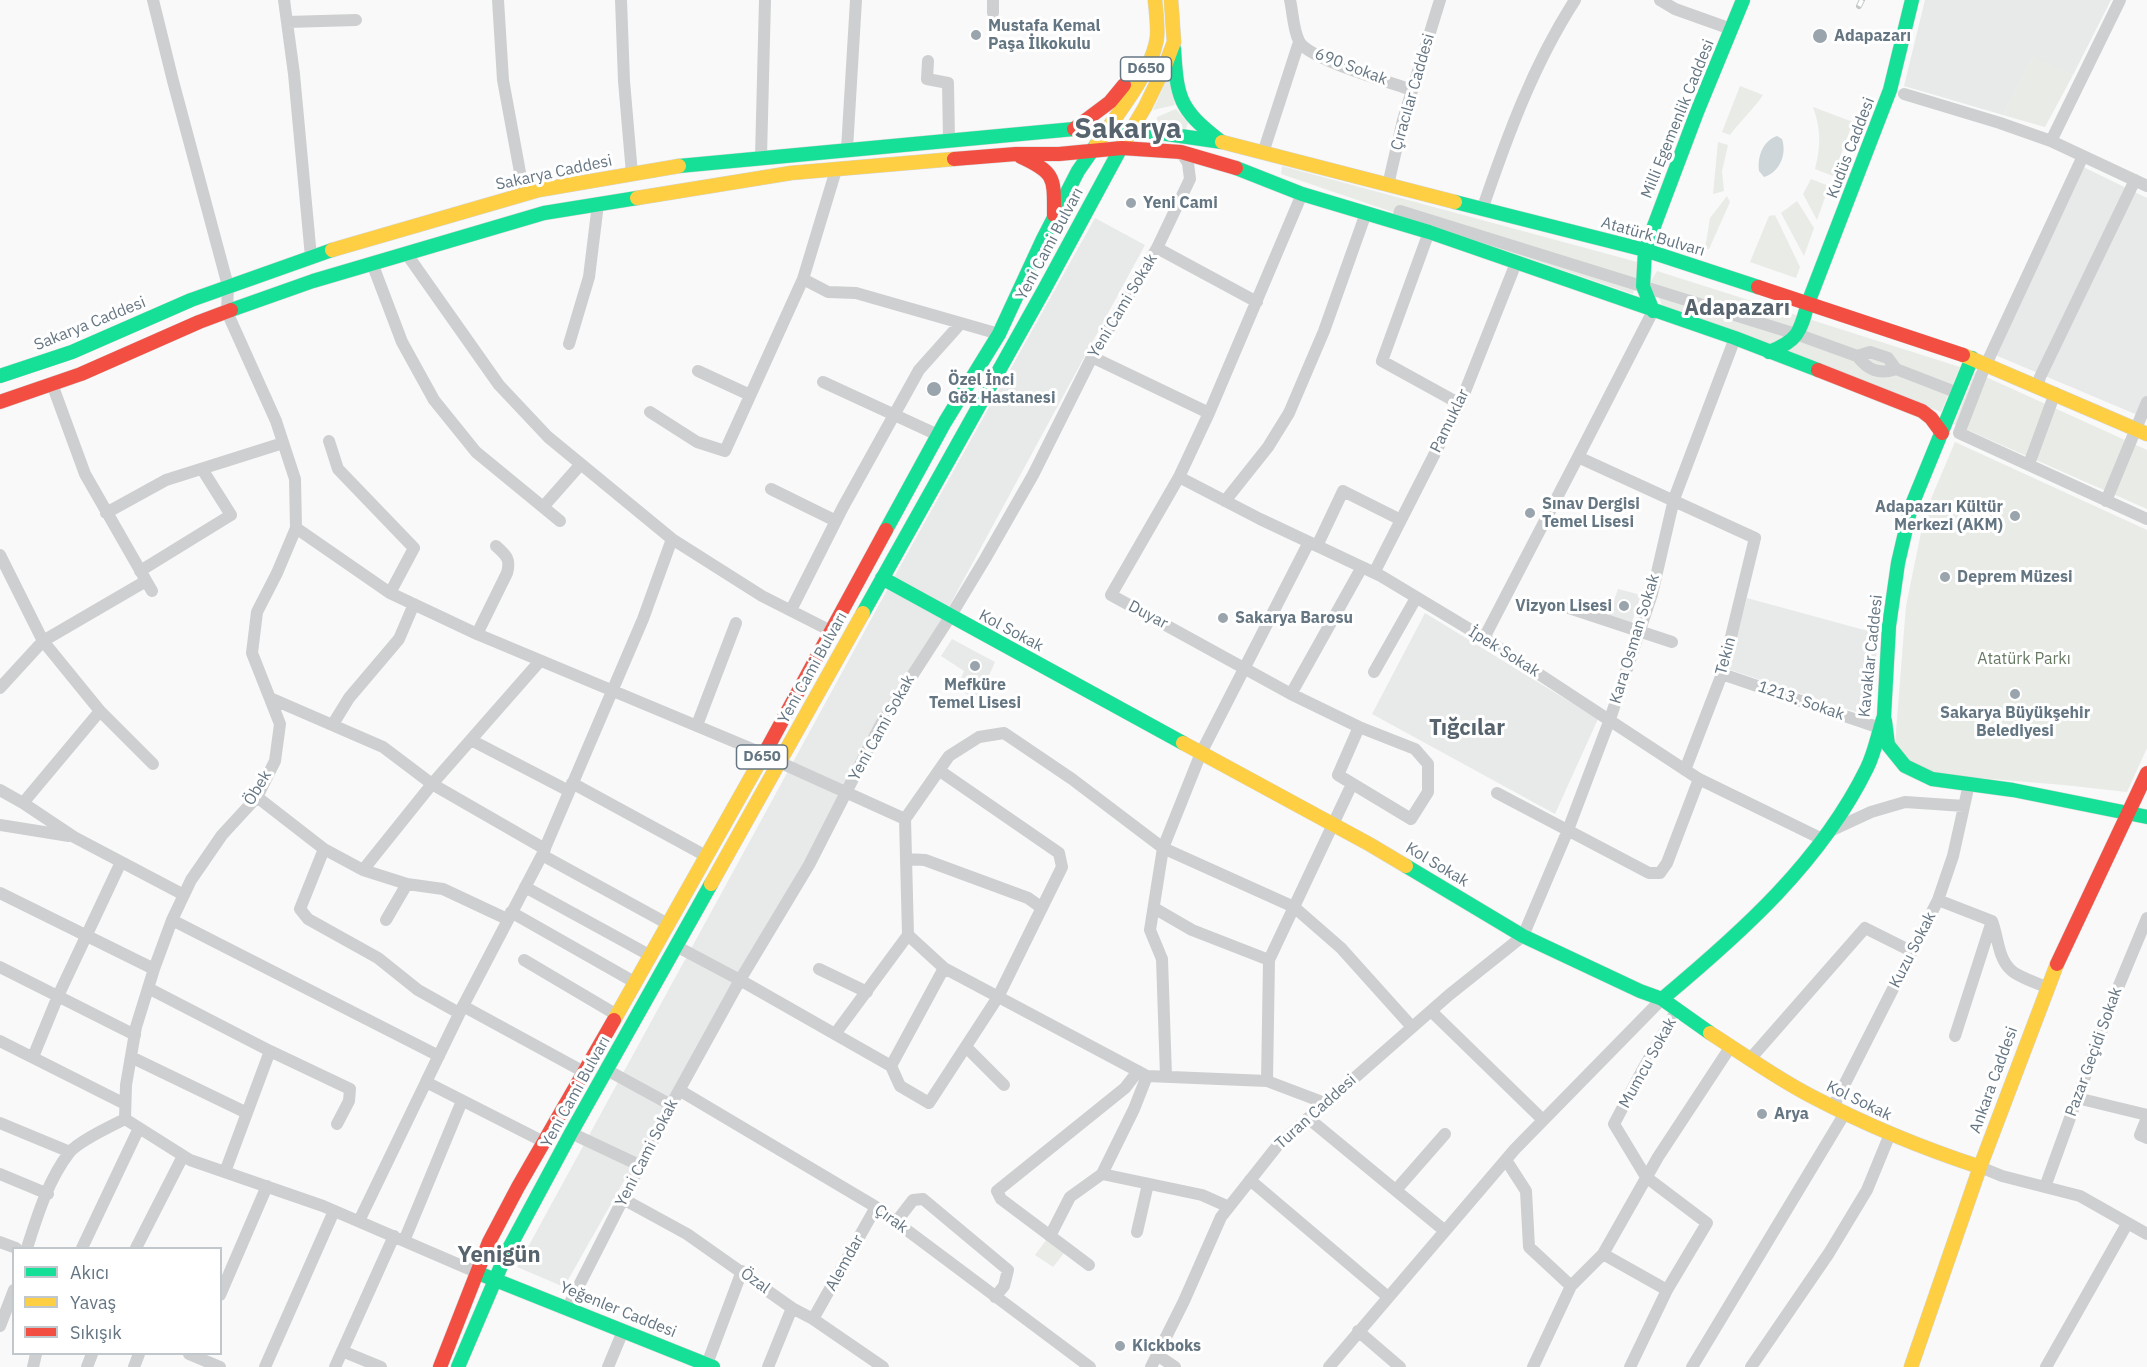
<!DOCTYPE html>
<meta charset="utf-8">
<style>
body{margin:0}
#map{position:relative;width:2147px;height:1367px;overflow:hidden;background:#f9f9f9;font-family:"IBM Plex Sans",sans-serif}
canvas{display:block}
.legend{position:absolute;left:12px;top:1247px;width:210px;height:108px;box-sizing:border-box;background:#fff;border:2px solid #c1c8cd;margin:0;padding:8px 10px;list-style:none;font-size:18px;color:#657683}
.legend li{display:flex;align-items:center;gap:12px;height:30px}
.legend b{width:30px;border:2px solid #c1c8cd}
</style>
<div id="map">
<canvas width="2147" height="1367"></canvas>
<ul class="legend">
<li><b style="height:8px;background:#16e098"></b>Akıcı</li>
<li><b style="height:8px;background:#ffcf43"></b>Yavaş</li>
<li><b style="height:8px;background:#f24e42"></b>Sıkışık</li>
</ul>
</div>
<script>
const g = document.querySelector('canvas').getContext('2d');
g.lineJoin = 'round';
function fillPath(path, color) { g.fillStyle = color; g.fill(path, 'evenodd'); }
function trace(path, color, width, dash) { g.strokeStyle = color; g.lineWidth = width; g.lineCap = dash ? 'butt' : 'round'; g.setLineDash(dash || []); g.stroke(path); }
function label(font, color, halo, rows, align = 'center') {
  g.font = font + ' "IBM Plex Sans",sans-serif'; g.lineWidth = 6; g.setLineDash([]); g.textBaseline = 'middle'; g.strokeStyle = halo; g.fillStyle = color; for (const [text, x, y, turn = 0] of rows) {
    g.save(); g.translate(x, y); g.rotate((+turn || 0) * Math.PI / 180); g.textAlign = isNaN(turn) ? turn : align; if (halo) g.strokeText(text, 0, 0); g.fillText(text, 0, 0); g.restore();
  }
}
fillPath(new Path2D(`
 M1925 0H2111L2073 75 2032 57 2003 115 1904 86Z
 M2075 163 2147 198V419L1988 352Z
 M1095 218 1145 245 952 601 564 1287 517 1267 898 570Z
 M1618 589 1641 595 1631 625 1608 617Z
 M1747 598 1879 634 1868 716 1728 669Z
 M1425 613 1598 719 1555 814 1372 714Z
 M952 639 995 662 978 701 957 688 964 671 941 656Z`), '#e8e9e9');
fillPath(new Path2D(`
 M2032 56 2073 75 2045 127 2003 115Z
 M1169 74 1175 105 1153 110Z
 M1740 86 1763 95C1753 110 1740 121 1730 135L1722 132Z
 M1813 107 1853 122 1833 176 1815 169C1821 146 1821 129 1813 107Z
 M1176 109 1188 123 1186 129 1157 124V117Z
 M1718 142 1728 145 1722 171 1724 191 1713 194Z
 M1282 166 1641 263 1633 294 1281 174Z
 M1811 179 1829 186 1817 220 1803 194Z
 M1727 196 1730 202 1709 249H1705L1710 218Z
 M1797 201 1814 228 1804 256 1781 213Z
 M1775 215 1800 267 1796 278 1750 262 1769 216Z
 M1657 271 1960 367 1941 412 1662 305 1651 281Z
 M1975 372 2147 450V509L1954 424Z
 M1955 442 2147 530V748L2127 792 2064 785 1929 774 1911 762 1895 744 1906 606 1925 513Z
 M1047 1239 1065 1252 1053 1267 1035 1255Z`), '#e8ebe6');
fillPath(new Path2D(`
 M1777 136 1782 139C1787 154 1780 172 1764 177L1759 171C1757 156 1763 141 1777 136Z`), '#ced6d9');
const fast = new Path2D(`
 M1174 49C1177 98 1179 109 1219 140
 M679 166 1074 129H1132L1222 142
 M1236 168 1302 194 1429 232 1735 338 1818 370
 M1455 202 1645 250 1758 287
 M231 310 313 281 544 213 637 198
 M1653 311 1643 286 1645 250 1697 112 1743 0
 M1769 352C1798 341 1800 332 1808 303L1890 90 1912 0
 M0 376 72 352 191 300 332 250
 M886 530 945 422 999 334 1043 239 1078 171 1096 145
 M882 578 1183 743
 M863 613 1044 290 1122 146
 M1884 716 1889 626 1898 563 1911 507 1972 358
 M1885 721 1888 745 1905 766 1932 779 2013 790 2147 817
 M1406 866 1523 936 1640 991 1662 999 1710 1033
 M1662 999C1741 933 1821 862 1867 768 1875 752 1878 733 1884 716
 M483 1275 713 1367
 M458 1367 507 1252 571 1133 711 884`);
const slow = new Path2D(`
 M1222 142 1455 202
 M1096 145C1115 117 1153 71 1157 37 1158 25 1156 12 1155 0
 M1122 146 1145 107 1165 66 1174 42 1171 0
 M637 198 791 173 954 159
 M332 250 539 190 679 166
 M1963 355 2147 434
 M1183 743 1369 844 1406 866
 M711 884 863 613
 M614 1020 768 747
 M1710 1033C1743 1054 1776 1078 1811 1096 1866 1125 1922 1148 1980 1167
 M1911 1367 1980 1167 2057 964`);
const jam = new Path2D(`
 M1074 129 1110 102 1124 85
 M1021 157C1056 173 1054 178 1054 215
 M954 159 1016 154H1059L1122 148 1181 152 1236 168
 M1758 287 1963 355
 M1818 370 1922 411 1931 418 1942 433
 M0 402 81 374 199 322 231 310
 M768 747 886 530
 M2057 964 2147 773
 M440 1367 489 1242 518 1187 614 1020`);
trace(fast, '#d5d6d7', 15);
trace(slow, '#d5d6d7', 15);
trace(jam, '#d5d6d7', 15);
trace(new Path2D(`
 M284 0 294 74 311 257
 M498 0 503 80 524 194
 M621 0 624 81 632 174
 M1290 0C1293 13 1293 29 1299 41 1307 59 1390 82 1412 90
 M1660 0 1675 9 1731 29
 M993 13V0
 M287 22 356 20
 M928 61 927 79 948 83 949 140
 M1904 94 2000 123 2051 141 2147 186
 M2051 141 2120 0
 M847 149 856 0
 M1263 153 1299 42
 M2083 156 1983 371 1959 433 2147 519
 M761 157 765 0
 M1388 185 1403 120 1440 0
 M1482 210C1507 137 1533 65 1575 0
 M1397 222 1400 211 1799 335 1857 356 1870 352 1888 358 1896 369 1958 393
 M1429 232 1382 361 1460 404
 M1157 248 1257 302
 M406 253 499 385 548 437 672 539 762 596 831 631
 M372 263 402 342 434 400 476 452 560 521
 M803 279 828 292 856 293 999 334
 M569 344 589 277 598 204
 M1857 356C1868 370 1879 375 1896 369
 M1092 357 1209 413 1179 477 1111 595 1291 694 1359 727 1415 749 1428 764V792L1411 819 1338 775 1359 727
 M698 371 750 395
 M823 382 938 435
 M52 384 85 474 152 591
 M2038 385 2040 377 2135 180
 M650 412 697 442 725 451 803 279 836 170
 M1209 413 1302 194
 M329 441 338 469 414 548 390 593
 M1578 457 1653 311
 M2029 464 2055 393
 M1179 477 1260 519 1381 576 1484 638 1699 779 1822 839
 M771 489 836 521
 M1225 501 1268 447 1289 413 1324 331 1366 213
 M2106 501 2147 402
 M543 507 581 464
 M106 513 166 480 283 443
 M296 528 390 593 477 634 764 754
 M1317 546 1343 491 1401 520
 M0 555 43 641 100 711 153 764
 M140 571 231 515 202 469
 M1374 573 1460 404 1516 263
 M1569 608 1672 642
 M791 610 843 507 919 370 961 323
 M477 634 507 573C511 559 506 555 496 546
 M1484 638 1578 457 1755 538 1722 674 1685 770
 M1374 672 1416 598
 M1722 674 1880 728
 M0 688 43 641 146 581
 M1291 694 1362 567
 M270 698 383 747 432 784 545 849
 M333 724 349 698 399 639 414 604
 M697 725 736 623
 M471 740 569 791
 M779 762 905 819 908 935 944 968 1147 1076 1267 1081 1325 1103
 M572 783 706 856
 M0 790 23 803 74 837 184 895
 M1497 793 1649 873H1660L1667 863 1699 779
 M257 797 324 849 363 870 407 884 443 889 507 919
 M23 803 100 711
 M905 819 949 756 979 737 1004 733 1072 779 1163 848 1294 907 1341 948 1412 1027
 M0 825 69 836
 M1830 831 1871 812 1905 802 1964 806
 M324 849 300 909 308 919 378 958 418 990 459 1013
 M542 855 668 924
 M906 859 925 860 1028 898 1042 908
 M363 870 432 784 540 661
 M525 887 651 956
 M0 893 154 969
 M1938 900 1992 921 1955 1036
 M1154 908 1192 930 1269 960
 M511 912 636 983
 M172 920 439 1056
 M386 920 407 884
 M1992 921C1998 936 1998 959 2011 970 2018 977 2037 983 2046 987
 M676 946 740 980 891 1066 900 1086 929 1103 998 997 1062 867 1059 853 940 771
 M524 960 617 1015
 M0 967 135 1035
 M819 969 867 992
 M148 988 270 1051 350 1089 349 1101 337 1124
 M463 1006 584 1072
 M1431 1011 1543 1120
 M835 1034 908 935
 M0 1041 125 1104
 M966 1047 1004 1085
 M33 1057 58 996 121 862
 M131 1057 247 1113
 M1751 1058 1865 928 1911 951
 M891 1066 944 968
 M607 1070 671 1105
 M1166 1076 1162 959 1150 930 1163 848 1201 753 1309 542
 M1267 1081 1269 960 1352 784
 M679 1090 876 1207 1090 1367
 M2077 1098 2147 1115
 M1833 1107 1938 900 1953 856 1969 784
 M1308 1118 1445 1231
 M2147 1118 2140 1135 2147 1138
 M125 1119 126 1085 136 1027 154 969 172 920 191 880 222 835 257 797 275 761 280 724 252 653 257 612 277 573 296 528 295 479 276 421 227 312 228 286 173 81 153 0
 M125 1119 190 1160 323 1206 476 1272
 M0 1123 70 1152
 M571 1133 639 1165
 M544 1142 426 1082 463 1006 542 855 643 619 672 539
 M1506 1160 1526 1191 1529 1247 1571 1286
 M1980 1167 2002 1176 2080 1196 2147 1234
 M225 1172 270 1051
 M0 1174 48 1194
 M1102 1174 1202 1195 1229 1207
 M1250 1180 1388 1297
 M2045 1187 2112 1002 2147 918
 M1396 1190 1445 1134
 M623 1199 687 1234 792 1308 813 1319 883 1367
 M359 1221 426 1082
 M896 1222 913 1200 923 1199 1008 1270 1004 1286 995 1297
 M1137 1232 1148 1184
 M1050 1236 1070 1197 1102 1174 1134 1109 1147 1076
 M404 1241 462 1101
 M0 1242 16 1248
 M27 1248C37 1217 48 1180 69 1153 77 1142 111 1126 125 1119
 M82 1248 139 1128
 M136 1248 183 1156
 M1603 1254 1667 1290
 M1089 1265 1001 1199 997 1191 1125 1088 1138 1071
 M220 1295 267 1186
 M568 1307 671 1105 740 980 809 865 881 724 950 617 985 559 1033 475 1092 357 1157 248 1190 179 1188 163 1181 152
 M813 1319 876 1207
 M0 1326 14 1290
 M1358 1331 1400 1367
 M342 1351 381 1367
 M189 1354 220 1367
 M1157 1355 1175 1367
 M707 1364 742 1271
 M33 1367 36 1354
 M87 1367 92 1354
 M134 1367 139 1354
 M265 1367 334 1211
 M335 1367 394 1236
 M608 1367 623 1331
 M768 1367 792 1308
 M1151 1367 1184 1301 1221 1217 1278 1145 1449 995 1523 936 1568 830 1610 719 1652 594 1674 499 1735 338
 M1329 1367 1515 1149 1662 999
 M1533 1367 1571 1286 1603 1254 1658 1157 1731 1046
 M1630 1367 1667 1290 1707 1223 1646 1177 1614 1124 1643 1069 1677 1010
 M1692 1367 1845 1113
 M1751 1367 1829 1253 1867 1190 1890 1134
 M2046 1367 2127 1224`), '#cecfd0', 12);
trace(fast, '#16e098', 14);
trace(slow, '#ffcf43', 14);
trace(jam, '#f24e42', 14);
const rail = new Path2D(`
 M1859 6 1862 0`);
trace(rail, '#c3c5c6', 6);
trace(rail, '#fff', 4, [11]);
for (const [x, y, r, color] of [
 [976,35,6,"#99a4ac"],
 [1820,36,8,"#99a4ac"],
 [1131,203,6,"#99a4ac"],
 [934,389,8,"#99a4ac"],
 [1530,513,6,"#99a4ac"],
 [2015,516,6,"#99a4ac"],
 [1945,577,6,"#99a4ac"],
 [1624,606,6,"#99a4ac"],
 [1223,618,6,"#99a4ac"],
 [975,666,6,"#99a4ac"],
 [2015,694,6,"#99a4ac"],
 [1762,1114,6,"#99a4ac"],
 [1120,1346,6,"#99a4ac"]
]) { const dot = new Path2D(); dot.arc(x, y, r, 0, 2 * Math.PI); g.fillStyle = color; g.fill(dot); trace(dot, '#fff', 2); }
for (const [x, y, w] of [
 [1146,69,51],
 [762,757,51]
]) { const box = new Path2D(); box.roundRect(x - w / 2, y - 12, w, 24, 4.5); g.fillStyle = '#fff'; g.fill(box); trace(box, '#657683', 1.5); }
label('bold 15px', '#657683', null, [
 ["D650",1146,69],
 ["D650",762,757]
]);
label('bold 16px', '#657683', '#fff', [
 ["Mustafa Kemal",988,26],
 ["Paşa İlkokulu",988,44],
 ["Adapazarı",1834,36],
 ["Yeni Cami",1143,203],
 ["Özel İnci",948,380],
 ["Göz Hastanesi",948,398],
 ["Sınav Dergisi",1542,504],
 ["Temel Lisesi",1542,522],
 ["Adapazarı Kültür",2003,507,"right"],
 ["Merkezi (AKM)",2003,525,"right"],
 ["Deprem Müzesi",1957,577],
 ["Vizyon Lisesi",1612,606,"right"],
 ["Sakarya Barosu",1235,618],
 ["Mefküre",975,685,"center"],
 ["Temel Lisesi",975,703,"center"],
 ["Sakarya Büyükşehir",2015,713,"center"],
 ["Belediyesi",2015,731,"center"],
 ["Arya",1774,1114],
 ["Kickboks",1132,1346]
], 'left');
label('16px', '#657683', '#fff', [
 ["690 Sokak",1351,67,21],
 ["Çıracılar Caddesi",1413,92,-74],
 ["Milli Egemenlik Caddesi",1678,119,-68],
 ["Kudüs Caddesi",1851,148,-69],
 ["Sakarya Caddesi",554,173,-12],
 ["Atatürk Bulvarı",1653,237,16],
 ["Yeni Cami Bulvarı",1050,244,-62],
 ["Yeni Cami Sokak",1123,306,-59],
 ["Sakarya Caddesi",90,324,-22],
 ["Pamuklar",1450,421,-64],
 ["Duyar",1148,615,28],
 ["Kol Sokak",1011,631,28],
 ["Kara Osman Sokak",1635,639,-73],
 ["İpek Sokak",1504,652,32],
 ["Tekin",1726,656,-75],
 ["Kavaklar Caddesi",1871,656,-84],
 ["Yeni Cami Bulvarı",813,668,-61],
 ["1213. Sokak",1801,701,19],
 ["Yeni Cami Sokak",882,728,-61],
 ["Öbek",258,788,-59],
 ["Kol Sokak",1437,865,31],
 ["Kuzu Sokak",1913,950,-63],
 ["Pazar Geçidi Sokak",2094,1052,-70],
 ["Mumcu Sokak",1648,1063,-61],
 ["Ankara Caddesi",1994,1080,-70],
 ["Yeni Cami Bulvarı",576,1092,-61],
 ["Kol Sokak",1859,1101,26],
 ["Turan Caddesi",1316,1112,-42],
 ["Yeni Cami Sokak",647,1153,-63],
 ["Çırak",891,1219,36],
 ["Alemdar",845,1263,-61],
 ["Özal",755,1281,36],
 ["Yeğenler Caddesi",618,1310,22]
]);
label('16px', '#687a64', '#fff', [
 ["Atatürk Parkı",2024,659]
]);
label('bold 22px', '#57646e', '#fff', [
 ["Adapazarı",1737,309],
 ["Tığcılar",1467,729],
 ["Yenigün",499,1256]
]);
label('bold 28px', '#57646e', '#fff', [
 ["Sakarya",1128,130]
]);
</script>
